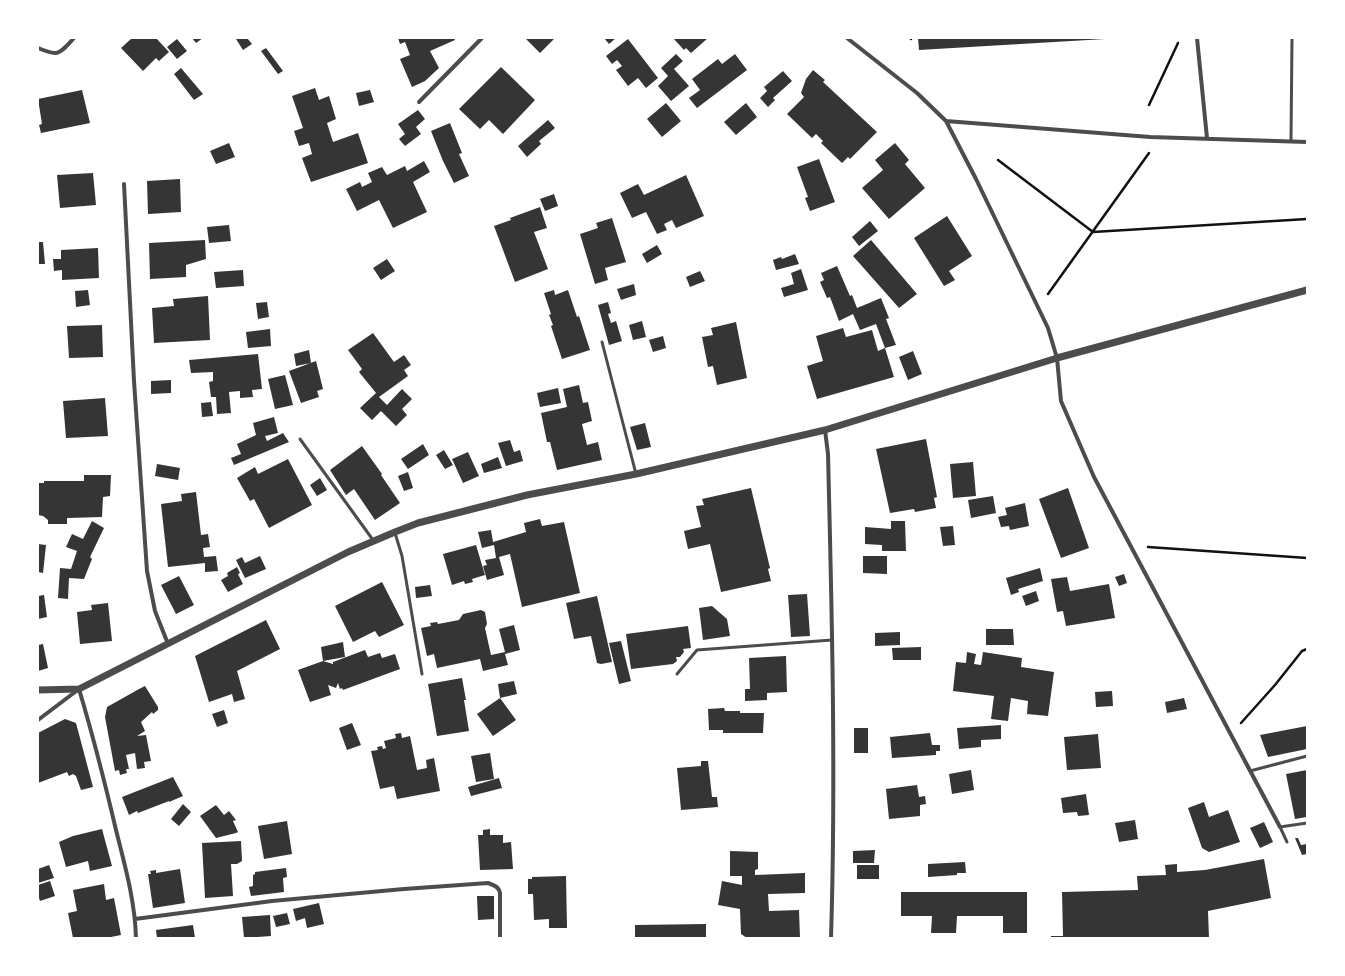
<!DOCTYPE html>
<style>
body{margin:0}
#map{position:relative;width:1345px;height:976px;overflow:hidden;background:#fff;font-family:Helvetica,sans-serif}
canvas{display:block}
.frame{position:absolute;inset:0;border:39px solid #fff;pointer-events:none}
</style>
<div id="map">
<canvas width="1345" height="976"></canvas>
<div class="frame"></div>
</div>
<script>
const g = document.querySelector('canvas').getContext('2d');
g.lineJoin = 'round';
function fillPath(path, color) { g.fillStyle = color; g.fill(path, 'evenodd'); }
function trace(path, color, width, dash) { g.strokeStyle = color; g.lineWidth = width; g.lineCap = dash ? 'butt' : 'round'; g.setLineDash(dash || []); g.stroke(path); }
fillPath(new Path2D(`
 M132 38H156L169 52 159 61 156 58 143 71 121 48Z
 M192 38H203L196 43Z
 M237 38H247L252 44 243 50 236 39Z
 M398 38H454L455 40 430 51 439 68 425 81 412 87 400 59 410 55 405 42 400 44Z
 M525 38H555L540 53Z
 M604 38H616L609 44Z
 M673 38H708L691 53 686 48 684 50Z
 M918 38H1105V39L919 50Z
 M177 39 187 51 177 59 167 47Z
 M628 39 658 78 646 88 638 78 628 86 616 70 622 66 617 60 612 64 606 56Z
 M266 48 283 71 278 74 261 51Z
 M676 54 683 61 674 69 689 86 671 101 658 86 668 76 661 68Z
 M735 54 747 70 697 108 689 98 700 90 692 79 718 59 722 64Z
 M501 67 535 100 503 134 489 120 480 129 459 109Z
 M181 68 203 94 194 100 174 74Z
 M813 70 825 80 823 82 877 132 850 159 848 157 842 163 821 143 823 141 816 134 812 138 787 114 804 97 801 93 806 79Z
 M783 71 792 81 773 98 775 100 768 107 760 98 767 91 764 87Z
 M315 88 319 100 329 96 336 119 327 123 333 142 358 133 368 163 311 182 302 158 312 154 309 143 299 146 294 131 303 128 292 96Z
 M82 90 90 123 41 133 39 125 42 124 38 99Z
 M370 90 374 102 359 106 356 93Z
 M666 103 681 121 662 137 647 119Z
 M746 103 757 117 736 135 724 122Z
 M418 110 425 119 416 127 421 134 405 146 399 139 405 134 398 124Z
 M548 120 555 128 539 141 541 144 527 157 518 146Z
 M450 123 462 153 459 154 469 176 454 183 443 161 431 131Z
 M229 143 235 157 216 164 210 151Z
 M895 143 909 160 905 164 925 188 889 219 862 188 883 170 875 160Z
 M819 159 835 202 810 211 805 198 808 197 797 167Z
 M424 161 430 172 413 182 427 212 393 228 379 200 357 211 346 189 360 182 362 187 372 182 368 173 382 167 387 175 405 166 407 171Z
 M93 173 96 205 60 208 57 175Z
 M686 175 704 216 676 228 672 220 664 224 667 230 657 234 646 212 632 218 620 193 638 184 644 195Z
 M180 179 181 212 148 214 147 181Z
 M554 194 558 206 545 211 540 199Z
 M540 207 547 228 534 232 548 269 515 282 494 226 511 220 510 218Z
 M947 216 972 256 949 271 955 280 944 286 914 238Z
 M612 218 626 262 605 268 608 280 595 284 580 234 598 228 596 223Z
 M870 221 878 231 859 246 852 237Z
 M229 225 231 241 209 243 207 227Z
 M205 240 206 259 186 265V277L150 279 149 243Z
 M871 240 917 294 899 308 853 256Z
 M38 242H43L45 264H38Z
 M657 245 662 254 647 263 642 254Z
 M98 248 99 278 62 280V270L54 271 53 259H61V250Z
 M795 254 799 264 776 270 773 260 781 257 782 259Z
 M387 259 395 271 381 280 373 268Z
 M837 266 850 296 852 295 857 308 881 298 889 318 886 319 896 345 885 348 894 377 817 399 807 366 823 361 816 336 843 328 846 337 872 330 878 351 885 348 876 324 860 330 853 314 839 321 830 297 827 298 820 282 824 280 821 273Z
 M801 269 808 290 784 297 781 288 794 284 791 273Z
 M243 270 244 286 216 288 214 272Z
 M700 271 705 281 690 287 686 277Z
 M634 284 636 295 621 300 617 289Z
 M88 290 90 305 76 307 75 291Z
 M554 290 555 295 568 290 577 317 579 316 590 350 562 359 551 326 553 325 549 315 551 314 544 293Z
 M208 296 210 340 154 343 152 308 174 306 173 299Z
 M267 302 269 317 258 319 256 303Z
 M608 302 611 313 608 314 611 323 616 321 622 341 609 345 598 305Z
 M642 321 646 337 633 340 629 325Z
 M736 322 747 378 717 385 713 366 708 367 702 337 713 335 711 328Z
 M102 325 103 357 69 358 67 326Z
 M270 329 271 346 248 348 246 332Z
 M373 333 394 362 404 355 411 365 404 370 408 376 379 397 387 405 402 389 412 399 402 409 407 415 396 426 381 411 372 420 360 408 376 393 359 372 362 369 348 350Z
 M663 336 666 348 653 352 649 340Z
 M309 350 311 363 296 366 294 354Z
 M913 351 922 374 908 380 899 357Z
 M258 354 262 389 252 390 253 397 240 398V391L229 392 231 413 217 414 216 397H211L209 382 213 381V372L191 373 189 360Z
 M316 361 323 389 317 391 319 397 301 403 289 371Z
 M285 375 293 405 275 409 268 379Z
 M171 380V393L151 394V381Z
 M579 385 583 403 588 402 592 421 582 424 587 445 598 442 602 460 557 470 550 442H547L541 413 567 407 563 389Z
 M558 388 561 403 540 407 537 393Z
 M105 398 108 436 66 438 63 401Z
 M211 402 213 416 202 417 201 403Z
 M274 417 278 433 265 436 267 441 283 433 289 442 234 465 231 458 241 454 237 444 256 435 253 423Z
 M645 423 651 447 637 450 630 427Z
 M926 439 937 497 934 498 936 508 915 512 914 509 890 513 876 449Z
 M510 440 514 452 520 450 523 461 506 466 498 443Z
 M423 444 429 455 408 469 401 459Z
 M362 446 382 474 381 475 400 503 375 520 354 489 346 495 330 470Z
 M444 450 453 465 445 469 436 455Z
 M468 452 479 476 463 483 452 459Z
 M498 457 502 468 484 473 481 464Z
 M288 459 312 505 269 528 254 499 250 501 237 478 255 467 258 474Z
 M973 462 976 496 953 498 950 464Z
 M157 464 180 468 178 480 155 476Z
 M408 472 413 488 404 491 398 476Z
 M84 475H111L110 496 103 497 102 517 67 518V524H48V520L43 516 38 515V483H44V481H84Z
 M320 478 327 490 317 496 310 485Z
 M751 488 770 568 768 569 771 581 721 592 710 544 688 549 684 531 701 527 696 506 704 505 702 499Z
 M1068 488 1089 548 1061 558 1039 499Z
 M196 492 201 535 208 534 210 547 203 548 204 557 216 556 218 571 205 572V563L168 567 161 504 182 501 181 494Z
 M993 496 996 513 971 518 968 500Z
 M1025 503 1029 526 1010 530 1009 526 1001 527 998 517 1007 515 1005 508Z
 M540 519 542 526 564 522 580 593 522 607 510 554 499 557 504 575 487 580 483 566 487 565 485 560 496 558 494 545 482 548 478 532 491 530 493 542 526 532 524 523Z
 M92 521 104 528 90 557 92 559 84 579 69 578 68 599 58 598 60 568 71 569 77 551 66 547 72 534 83 539Z
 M891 521H905L906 551H882V545L865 544V527L891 529Z
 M953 526 955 545 943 546 940 527Z
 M38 544 46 545 43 573 38 572Z
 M476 545 485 575 472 579 473 582 465 584 464 581 452 585 443 554Z
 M260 556 266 569 245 578 236 560 242 557 245 563Z
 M863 556H887V574L863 573Z
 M237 567 240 573 238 574 243 584 228 592 221 580 228 576 227 573Z
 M1040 568 1043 581 1018 589 1019 592 1011 595 1006 578Z
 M1124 574 1127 583 1119 586 1115 577Z
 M179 576 194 605 176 614 161 585Z
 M1067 577 1070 591 1109 584 1115 618 1066 626 1063 611 1057 612 1051 579Z
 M382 582 404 625 379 637 375 631 353 642 335 606Z
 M430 585 432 596 416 598 415 587Z
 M1036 591 1039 601 1026 606 1022 596Z
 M807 594 810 636 791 637 788 595Z
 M44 595 47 617 38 619V596Z
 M597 596 612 662 601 664 597 663 591 636 574 639 566 603Z
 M108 603 112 641 80 644 77 612 92 610 91 605Z
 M712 606 727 619 730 636 703 640 699 608Z
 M481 610 485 612 487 624 485 628 491 655 505 652 499 629 514 625 520 650 505 654 508 665 483 671 480 659 437 668 434 654 427 656 421 628 431 626 430 623 437 622 438 624 459 620 463 614Z
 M266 620 280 649 237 671 245 699 234 702 232 694 209 702 195 656Z
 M688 626 691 648 683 649 684 652 680 657H676L677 661 673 664 631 669 626 634Z
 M986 629H1013L1014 645H986Z
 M900 632V645L875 646V633Z
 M621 641 631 681 619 684 609 643Z
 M343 642 345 657 323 661 333 664V662L365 650 368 657 380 653 382 658 395 654 400 669 343 690 342 688 340 689 338 683 336 688 328 685 331 695 310 702 298 670 323 661 321 647Z
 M43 644 48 668 38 671V645Z
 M921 647V660H893L892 648Z
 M967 652 976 654 974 664 981 665 983 652 1022 658 1021 667 1054 672 1048 716 1027 714 1028 701 1011 698 1008 721 991 719 994 696 953 691 956 662 966 663Z
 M786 656 787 692 767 693V700L745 701V689H750L749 658Z
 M462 678 466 700H464L469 731 437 736 428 684Z
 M514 681 517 694 500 698 498 684Z
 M145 686 158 707V710L153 714 152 712 141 722 145 731 137 736 146 735 151 761 144 762 145 768 137 769 135 753 126 755 129 769H126L127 773 120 775 119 770 115 771 105 717 107 707 139 689Z
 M1112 691 1113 706 1096 707 1095 692Z
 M500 698 516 720 493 736 477 714Z
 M1184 698 1187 709 1167 713 1165 702Z
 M724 708 725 711H740V713H764L763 733H723V730H709L708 709Z
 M224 710 228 723 217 727 212 714Z
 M65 719 76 723 93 787 81 790 76 776 73 774 69 776 67 772 38 783V733Z
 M352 723 361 745 347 750 339 728Z
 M1001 725V739L981 740V747L959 749 957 728Z
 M1307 726V749L1268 757 1260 735Z
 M854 728H868V753H854Z
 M401 733 402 738 410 736 417 770 427 768 426 760 434 758 440 791 397 799 394 786 380 789 371 751 378 750 377 747 382 746 383 749 386 748 384 741 396 738 395 734Z
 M930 733 932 745H940V751H936V755L892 758 890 737Z
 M1098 734 1101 768 1067 770 1064 737Z
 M490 753 494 779 476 782 471 756Z
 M701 761H708L712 797H717L718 807 681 810 677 768 701 766Z
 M971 770 974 790 952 794 949 774Z
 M1307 770V817L1295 819 1286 774Z
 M173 777 183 796 169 802V801L138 813 137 811 129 815 122 797Z
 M499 778 502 788 471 796 468 787Z
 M917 785 919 797 925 796 926 804 920 805V816L889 819 886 789Z
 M1086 794 1089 815 1078 816 1077 812 1063 813 1061 798Z
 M1204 802 1209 817 1228 810 1240 842 1209 852 1202 848 1188 808Z
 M183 804 191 812 179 826 171 819Z
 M216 805 224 815 229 811 236 820 233 821 238 832 236 833 216 838 200 816Z
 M1135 820 1138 839 1119 842 1115 823Z
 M287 821 292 854 264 859 258 826Z
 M1264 822 1273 842 1260 848 1250 828Z
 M102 829 112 866 90 871 88 861 66 867 59 842 73 836Z
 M490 829V835H503V843L511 842 513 869 480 870 478 835H483V830Z
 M1295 838H1298L1301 845 1307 844V854L1302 855Z
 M241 841 242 861 237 864H231L233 896 205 898 202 843Z
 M875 850 874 863H853V851Z
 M730 851 758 852V869L755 870V875L805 873V893L768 894 769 911 799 910 800 938H747L741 934 740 909 718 905 722 881 742 885V876H730Z
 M1264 859 1271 898 1208 911 1209 938H1051V936H1063L1062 892 1138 890 1137 876 1166 875 1165 865 1177 864V872L1205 870Z
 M965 862 966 873H957V875L928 877V864Z
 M49 865 54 878 38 883V869Z
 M857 865H879V879H857Z
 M286 868 287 877 283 878 284 892 251 896 249 887 253 886V875L255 874V872Z
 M180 869 185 903 153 908 148 874H151L150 871 156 870V873Z
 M566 876 567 928H549V919L534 920 533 894H528V879H532V877Z
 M50 881 55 896 40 901 38 895V885Z
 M104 884 106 900 114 898 121 935 106 938H73L68 913 77 911 73 890Z
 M901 892H1027V933H1003V916H957L956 933H931L932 916H901Z
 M477 896H494V919L478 920Z
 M319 903 324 924 307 928 305 918 296 921 293 909Z
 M287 913 290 924 276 927 273 916Z
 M270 915 271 936 244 938 242 917Z
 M706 924V938H635V925Z
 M193 925 195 938H157L156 930Z`), '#353535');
trace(new Path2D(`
 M911 39V38
 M1149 105 1178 43
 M998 160 1093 232 1307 219
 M1048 294 1149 153
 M1148 547 1307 558
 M1241 723 1275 685 1302 651 1307 649`), '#111', 2.5);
trace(new Path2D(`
 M1291 140 1292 38
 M602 342 636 474
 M300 439 373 540
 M395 533 402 556 422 674
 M677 674 697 650 832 640
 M1250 771 1307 756
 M1287 842 1280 827 1307 823`), '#4c4c4c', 3);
trace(new Path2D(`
 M847 38 917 93 946 121 976 179 1048 328 1057 358 1061 401 1094 477 1280 827
 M1197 38 1207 138
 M38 48C59 57 59 54 74 38
 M419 102 482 38
 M946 121 1150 137 1307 142
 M124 184 134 381 147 571 155 611 168 644
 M825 430 828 454C832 615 836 777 831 938
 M38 720 79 689C93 736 105 783 116 830 125 866 135 901 136 938
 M135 919 272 901 404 889 488 883C494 885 499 887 500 893V938`), '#4c4c4c', 4);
trace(new Path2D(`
 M38 690 79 689 348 552 395 532 418 523 527 495 636 474 825 430 1057 358 1307 290`), '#4c4c4c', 7);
</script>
